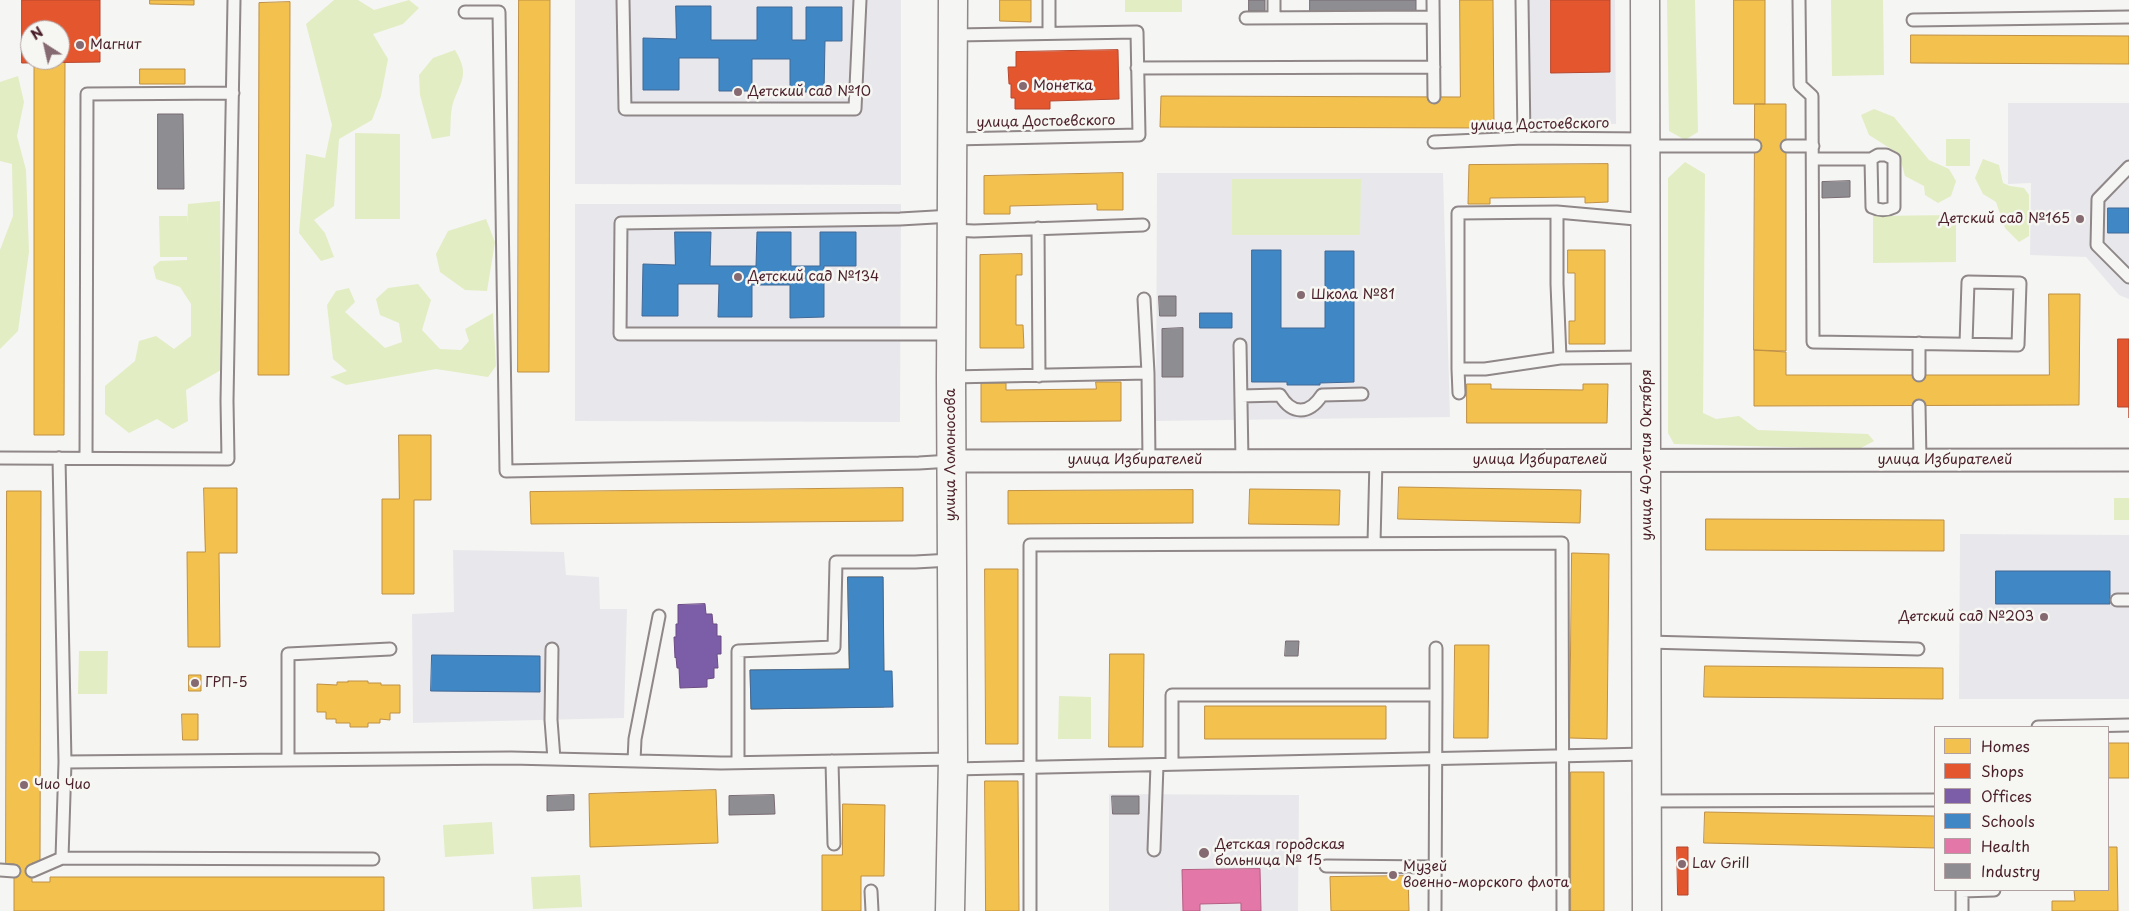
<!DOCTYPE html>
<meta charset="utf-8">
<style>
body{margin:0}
#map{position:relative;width:2129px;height:911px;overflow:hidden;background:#f5f5f3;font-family:"Playpen Sans",sans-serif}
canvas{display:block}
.legend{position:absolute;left:1934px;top:726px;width:175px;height:165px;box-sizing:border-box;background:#f6f6f2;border:1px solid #b1a0a2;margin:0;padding:6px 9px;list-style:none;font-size:15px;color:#4a1f2b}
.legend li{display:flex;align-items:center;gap:10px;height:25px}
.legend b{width:25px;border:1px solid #b1a0a2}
.north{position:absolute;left:20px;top:20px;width:50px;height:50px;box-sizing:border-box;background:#f6f6f2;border:1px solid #b1a0a2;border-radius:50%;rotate:325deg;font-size:14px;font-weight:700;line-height:20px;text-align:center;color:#4a1f2b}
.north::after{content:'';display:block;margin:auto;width:18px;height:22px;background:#866a71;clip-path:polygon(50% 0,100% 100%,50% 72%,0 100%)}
</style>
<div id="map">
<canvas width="2129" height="911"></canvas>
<ul class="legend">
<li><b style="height:14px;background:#f2c14e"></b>Homes</li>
<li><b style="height:14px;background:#e4572e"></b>Shops</li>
<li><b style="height:14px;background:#7b5ea7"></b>Offices</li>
<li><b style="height:14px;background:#3f88c5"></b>Schools</li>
<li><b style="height:14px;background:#e377a8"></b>Health</li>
<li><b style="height:14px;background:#8d8d92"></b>Industry</li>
</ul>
<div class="north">N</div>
</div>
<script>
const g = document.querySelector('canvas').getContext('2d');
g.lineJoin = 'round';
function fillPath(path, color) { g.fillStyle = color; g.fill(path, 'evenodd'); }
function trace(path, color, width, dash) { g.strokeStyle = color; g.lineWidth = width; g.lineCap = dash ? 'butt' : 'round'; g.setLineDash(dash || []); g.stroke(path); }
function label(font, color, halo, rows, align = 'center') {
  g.font = font + ' "Playpen Sans",sans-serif'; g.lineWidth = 5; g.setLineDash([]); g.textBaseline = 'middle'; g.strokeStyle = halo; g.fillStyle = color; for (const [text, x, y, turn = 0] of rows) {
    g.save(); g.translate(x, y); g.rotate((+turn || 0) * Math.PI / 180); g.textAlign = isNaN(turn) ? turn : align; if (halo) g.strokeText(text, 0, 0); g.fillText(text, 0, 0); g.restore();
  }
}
fillPath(new Path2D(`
 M575 0H901V185L575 184Z
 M1528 0H1615L1616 124H1528Z
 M2008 103H2129V299L2119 295 2086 257 2030 255 2031 183 2008 184Z
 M1157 173H1443L1450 417 1156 421Z
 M575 204H901L900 422 575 421Z
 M1960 534 2129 535V699H1959Z
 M453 550 564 552 566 575 599 577 600 609H627L624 718 413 723 412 614 454 612Z
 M1109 794 1299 795 1298 911H1109Z`), '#e8e8ec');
fillPath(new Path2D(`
 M334 0H358L374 10 409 0 419 8 403 24 373 34 388 59 381 96 372 120 339 139 334 206 314 220 325 233 334 257 321 261 299 233 306 154 325 158 332 125 306 24Z
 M1125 0H1182V12H1125Z
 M1667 0H1695L1698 132 1685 140 1669 131Z
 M1831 0H1883L1884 75 1832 76Z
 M455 50C470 75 461 80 453 103 450 113 451 125 450 136L432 139 420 95 419 75 433 58Z
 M18 76 24 102 17 136 26 170 29 252 18 331 0 349V250L13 216 12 164 0 161V82Z
 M1874 109 1894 117 1929 160 1949 169 1956 181 1951 196 1938 203 1925 195 1924 186 1905 176 1899 154 1869 135 1861 115Z
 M355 133 400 134V219H355Z
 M1946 139H1970V166H1946Z
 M1983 159 1999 165 2003 183 2010 186 2024 188 2029 195V236L2019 242 2005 228 1996 202 1983 194 1975 178Z
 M1685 162 1705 174 1703 413 1716 419 1739 416 1758 430 1868 434 1874 441 1859 449 1674 444 1668 433V178Z
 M1232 179H1361L1360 235H1232Z
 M220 201 221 370 186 390 188 421 173 429 157 419 129 433 105 414V386L135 361 139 341 156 336 174 349 191 336V304L180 287 156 279 153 267 160 261 187 260V257H160L159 216H187V225L188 204Z
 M1956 215V262L1873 263V216Z
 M486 219 495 242 487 291 465 290 440 272 436 254 448 231Z
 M418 284 431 300 422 330 440 349 461 350 469 341 465 329 493 313 496 366 488 377 436 369 346 385 330 377 347 371 333 359 327 305 336 291 349 288 355 302 345 312 385 348 402 342 399 323 380 315 376 299 388 288Z
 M2114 498H2129V520H2114Z
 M79 651H108L107 694H78Z
 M1059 696 1091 697V739H1058Z
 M492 822 494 854 445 857 443 825Z
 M580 875 582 907 533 909 531 877Z`), '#e2edc3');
const homes = new Path2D(`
 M150 0H194V5L150 4Z
 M519 0H550L549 372H518Z
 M1000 0H1031V22L1000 21Z
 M1460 0H1493L1494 128 1160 127 1161 96 1460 97Z
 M1734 0H1765V104H1734Z
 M290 2 289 375H258L259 3Z
 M1911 35 2129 36V64L1911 63Z
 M65 62 64 435H34V63Z
 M140 69H185V84H140Z
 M1755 104H1786V351L1754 350Z
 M1608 164V202L1585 203V197L1490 198V204H1468L1469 165Z
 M1123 173V210H1097V204L1010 206V214H984V176Z
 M1568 250H1605V344H1569V321H1575V273H1568Z
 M1022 254V275H1016V325H1023L1024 348H980V255Z
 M2049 294H2080L2079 405 1754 406V350L1786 352V375H2049Z
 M1096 382H1121V421L981 422V383H1006V390L1096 389Z
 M1467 384H1491V389L1583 390V384H1608L1607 423H1467Z
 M399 435H431V500H414V594H382V499H399Z
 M1399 487 1581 490 1580 523 1398 519Z
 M204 488H237V553H219L220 647H188L187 552H205Z
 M903 488V521L531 524 530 492Z
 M1250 489 1340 490 1339 525 1249 524Z
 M1193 490V523L1008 524V491Z
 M7 491H41L40 863H32V882H50V877H384V911H14V864H6Z
 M1706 519 1944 520V551L1706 550Z
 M1572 553 1609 554 1607 739 1570 738Z
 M985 569H1018V744H986Z
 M848 577H883L884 707 751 709 750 670 849 669Z
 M1455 645H1489L1488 738H1454Z
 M1110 654H1144L1143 747H1109Z
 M1705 666 1943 668V699L1704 697Z
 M189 675H201V691H189Z
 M348 681H368V683H381V685H400V713H390V720L380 719V723H368V727H350V723H336V719H326V712H317V684L337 685V682H348Z
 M1205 706H1386V739H1205Z
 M182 714H198V740H183Z
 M2108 743H2129V778H2108Z
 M1571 772H1604V911H1571Z
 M985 781H1018L1019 911H986Z
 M716 790 718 843 590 847 589 794Z
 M843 804 885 805 884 876H861V911H822V855H842Z
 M1705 812 1935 816V848L1704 843Z
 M2108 847H2117L2118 911H2052V901H2075L2074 890H2108Z
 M1408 876 1409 911H1331L1330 877Z`);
fillPath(homes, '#f2c14e');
trace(homes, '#c09044', 1);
const shops = new Path2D(`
 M22 0H100V62L22 63ZM30 30H60V60H30Z
 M1551 0H1610V72L1551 73Z
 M1118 50 1119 99 1050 101V109H1015V98H1011V84H1009L1008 67H1016V52Z
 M2118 339H2129V418V407H2118Z
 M1677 847H1688V895H1678Z`);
fillPath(shops, '#e4572e');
trace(shops, '#b6462d', 1);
const offices = new Path2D(`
 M705 604 706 614H712L713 624H717V636H721V654H717L718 668H714V678L707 679V687L680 688 679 668H677L676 657 675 658 674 637H676V624H678V605Z`);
fillPath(offices, '#7b5ea7');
trace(offices, '#6c4b82', 1);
const schools = new Path2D(`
 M676 6H711V40H757V7H792V40H806V7H842V41H825L824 92H790V59H752V91H719V58H679V90H643V38L676 39Z
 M2108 208H2129V233H2108Z
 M675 232H711L710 266H756L757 232H791V266H820V232H856V266H824V317L790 318V285H752V317H718L719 284H678V316H642L643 264 675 265Z
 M1252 250H1281V328H1325V251H1354V382L1320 383V385H1287V382H1252Z
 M1200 313H1232V328H1200Z
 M1996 571H2110V604H1996Z
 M848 577H883L884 671H892L893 707 751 709 750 670 849 669Z
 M432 655 540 656V692L431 691Z`);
fillPath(schools, '#3f88c5');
trace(schools, '#426897', 1);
const health = new Path2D(`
 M1260 869 1261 911H1241V903L1200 904V911H1183L1182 870Z`);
fillPath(health, '#e377a8');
trace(health, '#b55d82', 1);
const industry = new Path2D(`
 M1249 0H1265V11H1249Z
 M1310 0H1416V12H1310Z
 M158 114H183L184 189H158Z
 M1850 181V197L1822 198V182Z
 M1159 296H1176V316H1160Z
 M1183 328V377H1162V329Z
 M1286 641H1299L1298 656H1285Z
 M574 795V810L547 811V796Z
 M774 795 775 814 729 815V796Z
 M1112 796H1139V814H1113Z`);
fillPath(industry, '#8d8d92');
trace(industry, '#796c73', 1);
const service = new Path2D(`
 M623 0 625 109H855L860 0
 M1433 0 1434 97
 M1522 0 1524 138
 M1799 0 1800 85 1812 96 1813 342 2018 345 2020 283 1968 282 1966 344
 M465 12H499L506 471 919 463 951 461
 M1246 18 1433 17
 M1274 18V0
 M1913 20 2129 17
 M1049 33V0
 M1137 68 1434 67
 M953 139 1139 135 1137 32 955 35
 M1434 142 1524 138 1646 139
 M1646 146H1755
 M1787 146H1813
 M1878 155H1886L1894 159V207C1886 211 1880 211 1872 207L1871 159Z
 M1813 159H1871
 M2129 167 2098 199 2097 245 2129 277
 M1557 212V284L1560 358
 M1038 228 1039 376
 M952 230 974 231 1143 225
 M1144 299 1148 373
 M951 334H620L621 223 900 219 952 216
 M1240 345 1242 460
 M1458 369V213L1557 212 1647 220
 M1919 375V343
 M951 377 1148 373 1149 460
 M1459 393 1458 369H1485L1560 358 1645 357
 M1241 396 1280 395C1292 415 1309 415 1322 395L1362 394
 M1919 406 1920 460
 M0 458 228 459 227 401 234 0
 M86 458 87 94 233 93
 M1374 543 1376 460
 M2117 600H2129
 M1647 642 1918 649
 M1436 648V695
 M552 649 551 720 554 759
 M2038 727 2129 725
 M288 760V654L390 649
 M634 761 635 739 659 616
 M832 761 834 844
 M65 762 511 758 721 763 953 759
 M738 762V651L834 647 836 562H915L951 560
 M1172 764V695H1436L1435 911
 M953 769 1647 754
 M1647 801 1935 800
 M1154 850 1157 765
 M62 858 373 859
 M1326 866 1436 867
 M0 870 14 871
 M32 871 62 858 65 762 59 458
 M871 891 872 911
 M1962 891 1994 890
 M1030 911V545L1562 543 1563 911
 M1962 911V890`);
const minor = new Path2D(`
 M951 461 2129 460`);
const tertiary = new Path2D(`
 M950 911 953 759 951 377 953 0`);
const secondary = new Path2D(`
 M1645 0 1647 911`);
trace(service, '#8f8788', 15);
trace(minor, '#8f8788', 25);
trace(tertiary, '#8f8788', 31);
trace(secondary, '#8f8788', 31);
trace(service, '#f5f5f3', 11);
trace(minor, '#f5f5f3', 21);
trace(tertiary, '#f5f5f3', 28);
trace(secondary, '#f5f5f3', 28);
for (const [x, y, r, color] of [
 [80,45,5,"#866a71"],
 [1023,86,5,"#866a71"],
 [738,92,5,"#866a71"],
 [2080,219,5,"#866a71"],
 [738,277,5,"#866a71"],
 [1301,295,5,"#866a71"],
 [2044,617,5,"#866a71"],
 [195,683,5,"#866a71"],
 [24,785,5,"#866a71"],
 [1204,853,6,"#866a71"],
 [1682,864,5,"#866a71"],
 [1393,875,5,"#866a71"]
]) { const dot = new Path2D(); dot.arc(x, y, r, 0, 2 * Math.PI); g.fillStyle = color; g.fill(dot); trace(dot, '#f6f6f2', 2); }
label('14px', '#4a1f2b', '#f6f6f2', [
 ["Магнит",90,45],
 ["Монетка",1033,86],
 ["Детский сад №10",748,92],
 ["Детский сад №165",2070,219,"right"],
 ["Детский сад №134",748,277],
 ["Школа №81",1311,295],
 ["Детский сад №203",2034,617,"right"],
 ["ГРП-5",205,683],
 ["Чио Чио",34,785],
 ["Детская городская",1215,845],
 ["больница № 15",1215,861],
 ["Lav Grill",1692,864],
 ["Музей",1403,867],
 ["военно-морского флота",1403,883]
], 'left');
label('14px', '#4a1f2b', '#f6f6f2', [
 ["улица Достоевского",1046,122,-1],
 ["улица Достоевского",1540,125,-1],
 ["улица Ломоносова",951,455,-90],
 ["улица 40-летия Октября",1647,455,-90],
 ["улица Избирателей",1135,460],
 ["улица Избирателей",1540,460],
 ["улица Избирателей",1945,460]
]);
</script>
